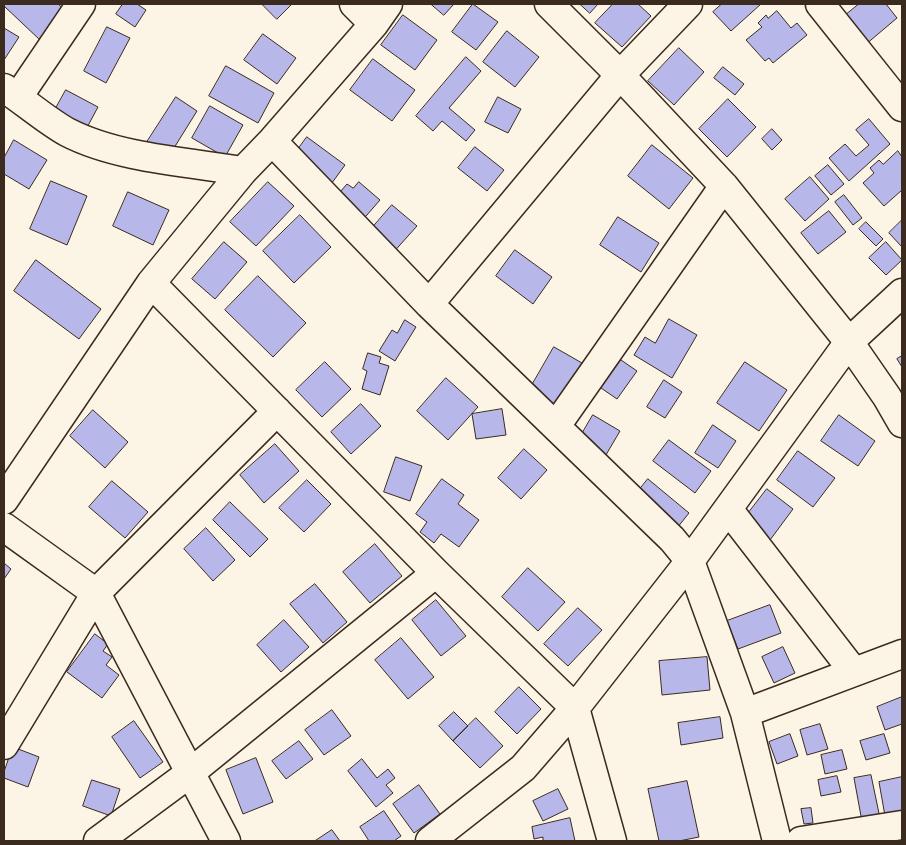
<!DOCTYPE html>
<style>
body{margin:0}
#map{position:relative;width:906px;height:845px;overflow:hidden;background:#fcf5e5;font-family:"Playpen Sans",sans-serif}
canvas{display:block}
.frame{position:absolute;inset:0;border:5px solid #3b2a1e;pointer-events:none}
</style>
<div id="map">
<canvas width="906" height="845"></canvas>
<div class="frame"></div>
</div>
<script>
const g = document.querySelector('canvas').getContext('2d');
g.lineJoin = 'round';
function fillPath(path, color) { g.fillStyle = color; g.fill(path, 'evenodd'); }
function trace(path, color, width, dash) { g.strokeStyle = color; g.lineWidth = width; g.lineCap = dash ? 'butt' : 'round'; g.setLineDash(dash || []); g.stroke(path); }
const building = new Path2D(`
 M4 4H58L66 11 40 40 4 6Z
 M123 4H137L146 10 135 27 116 14Z
 M262 4H292L277 19Z
 M431 4H454L444 15Z
 M473 4 498 22 476 50 452 32Z
 M580 4H598L590 13Z
 M613 4H638L651 16 622 47 595 23Z
 M722 4H761L731 31 713 12Z
 M859 4H886L897 18 865 45 842 18Z
 M777 11 791 28 797 23 807 35 773 63 769 58 765 61 746 40 762 27 758 23 766 15 768 18Z
 M403 15 437 40 415 70 381 45Z
 M107 27 130 38 106 83 84 71Z
 M4 28 19 37 4 60Z
 M507 31 539 57 515 87 483 62Z
 M263 34 296 58 277 84 244 60Z
 M679 48 704 72 674 105 648 81Z
 M466 57 481 71 449 108 475 130 466 141 442 121 433 131 416 116Z
 M373 59 415 90 392 121 350 90Z
 M226 66 274 93 258 123 209 96Z
 M723 67 744 84 735 95 714 78Z
 M66 90 98 107 83 135 51 117Z
 M176 97 197 111 169 156 147 142Z
 M498 97 521 109 508 133 485 122Z
 M728 99 756 127 727 157 699 129Z
 M210 106 243 125 225 157 192 138Z
 M869 119 890 144 849 181 829 158 845 144 856 156 869 145 856 130Z
 M772 129 782 140 772 150 762 139Z
 M307 137 345 165 329 187 291 159Z
 M14 140 47 160 29 189 4 174V158Z
 M652 145 693 178 669 209 628 176Z
 M475 147 504 170 487 191 458 168Z
 M898 151 902 157V190L884 206 863 183 874 173 870 168 879 160 883 164Z
 M828 165 844 184 831 195 815 176Z
 M810 177 829 199 805 221 785 199Z
 M51 181 87 196 67 245 30 229Z
 M268 182 294 206 256 246 230 222Z
 M359 182 380 200 360 223 333 200 347 184 353 188Z
 M128 192 169 210 153 245 113 226Z
 M844 195 862 218 853 225 835 202Z
 M392 205 417 226 391 255 367 234Z
 M829 211 846 232 818 254 801 233Z
 M300 215 331 247 294 283 263 251Z
 M618 217 659 243 641 272 600 245Z
 M902 220V247L889 233Z
 M866 222 883 239 876 246 859 229Z
 M224 242 247 262 215 299 192 279Z
 M886 242 902 260 886 275 869 258Z
 M515 250 552 277 533 304 496 276Z
 M36 260 101 309 79 339 14 291Z
 M258 276 306 323 273 357 225 310Z
 M669 319 697 335 672 378 634 355 645 337 655 343Z
 M405 320 416 327 395 361 379 351 392 330 397 333Z
 M554 347 582 363 557 408 528 392Z
 M368 353 381 357 379 363 389 366 380 395 362 389 367 371 363 369Z
 M902 356V367L897 359Z
 M621 360 637 371 617 399 601 388Z
 M325 362 351 389 322 417 296 390Z
 M745 362 787 390 759 431 717 403Z
 M446 378 478 407 448 440 417 411Z
 M664 380 682 392 665 418 647 407Z
 M361 404 381 426 351 454 331 432Z
 M502 409 506 435 476 439 472 414Z
 M93 410 128 442 105 468 70 436Z
 M593 415 620 431 603 460 576 444Z
 M839 415 875 441 858 466 821 441Z
 M713 425 736 441 718 468 695 453Z
 M669 440 711 471 695 493 653 461Z
 M275 444 299 471 264 503 240 475Z
 M524 449 547 470 521 499 498 478Z
 M798 451 835 478 813 507 777 480Z
 M396 457 422 466 410 501 384 492Z
 M442 479 464 495 458 504 479 520 459 547 441 534 434 543 420 532 427 522 416 514Z
 M648 479 689 513 673 533 632 499Z
 M307 480 331 504 304 532 279 508Z
 M112 481 148 512 125 538 89 507Z
 M767 489 793 509 770 540 743 520Z
 M230 502 268 539 250 557 213 520Z
 M206 528 235 560 213 581 184 549Z
 M375 544 402 576 370 603 343 572Z
 M4 563 11 569 4 579Z
 M528 568 565 602 538 631 502 597Z
 M315 584 347 622 323 643 290 604Z
 M436 600 466 636 441 656 412 620Z
 M770 605 781 633 738 649 727 621Z
 M578 608 602 630 568 666 544 644Z
 M284 620 309 647 281 672 257 645Z
 M95 634 108 644 103 651 112 657 106 665 119 675 102 698 67 672Z
 M401 638 434 677 408 699 375 660Z
 M783 647 795 673 774 683 762 657Z
 M707 657 710 690 662 695 659 661Z
 M519 687 541 709 517 734 495 712Z
 M902 697V724L885 730 877 707Z
 M332 710 351 736 324 755 305 730Z
 M454 712 468 726 453 741 439 726Z
 M720 717 723 738 681 745 678 723Z
 M476 718 503 746 480 768 453 741Z
 M134 721 163 762 140 778 112 737Z
 M820 724 828 749 807 755 800 730Z
 M790 734 798 756 777 764 769 742Z
 M884 734 890 753 866 760 860 741Z
 M299 741 313 759 286 779 272 761Z
 M13 747 39 757 28 787 4 778V772Z
 M842 750 847 769 825 774 821 755Z
 M256 758 273 802 243 814 226 770Z
 M362 759 377 778 388 769 395 778 386 785 393 793 376 807 348 771Z
 M871 775 881 823 863 827 854 778Z
 M837 776 841 792 821 796 818 780Z
 M902 777V813L885 816 879 782Z
 M92 780 120 789 111 816 83 806Z
 M687 781 699 837 679 841H659L648 789Z
 M419 785 440 814 414 833 393 804Z
 M558 789 568 809 543 821 533 801Z
 M811 808 813 823 804 824 801 809Z
 M384 811 401 836 394 841H369L360 827Z
 M570 818 575 841H543V837L534 839 532 827Z
 M332 830 340 841H315Z`);
fillPath(building, '#b7b8e9');
trace(building, '#3b2a1e', 1);
const minor = new Path2D(`
 M354 4 374 24
 M549 4 620 75 724 186 849 342 887 397 902 423
 M820 4 902 107
 M4 88C24 101 47 121 67 132 117 158 187 162 243 171
 M18 97 81 4
 M272 141 429 304 672 539 690 561 745 713 777 841
 M151 283 436 573 575 708 612 841
 M429 304 620 75 688 4
 M556 426 724 186
 M4 500 151 283 243 171 272 141 374 24 388 4
 M728 509 854 672
 M4 527 96 593 226 841
 M745 713 902 654
 M4 745 96 593 277 411
 M98 841 190 773 436 573
 M430 841 523 768 575 708 690 561 849 342 902 293
 M801 841 902 825`);
trace(minor, '#3b2a1e', 31);
trace(minor, '#fcf5e5', 28);
</script>
